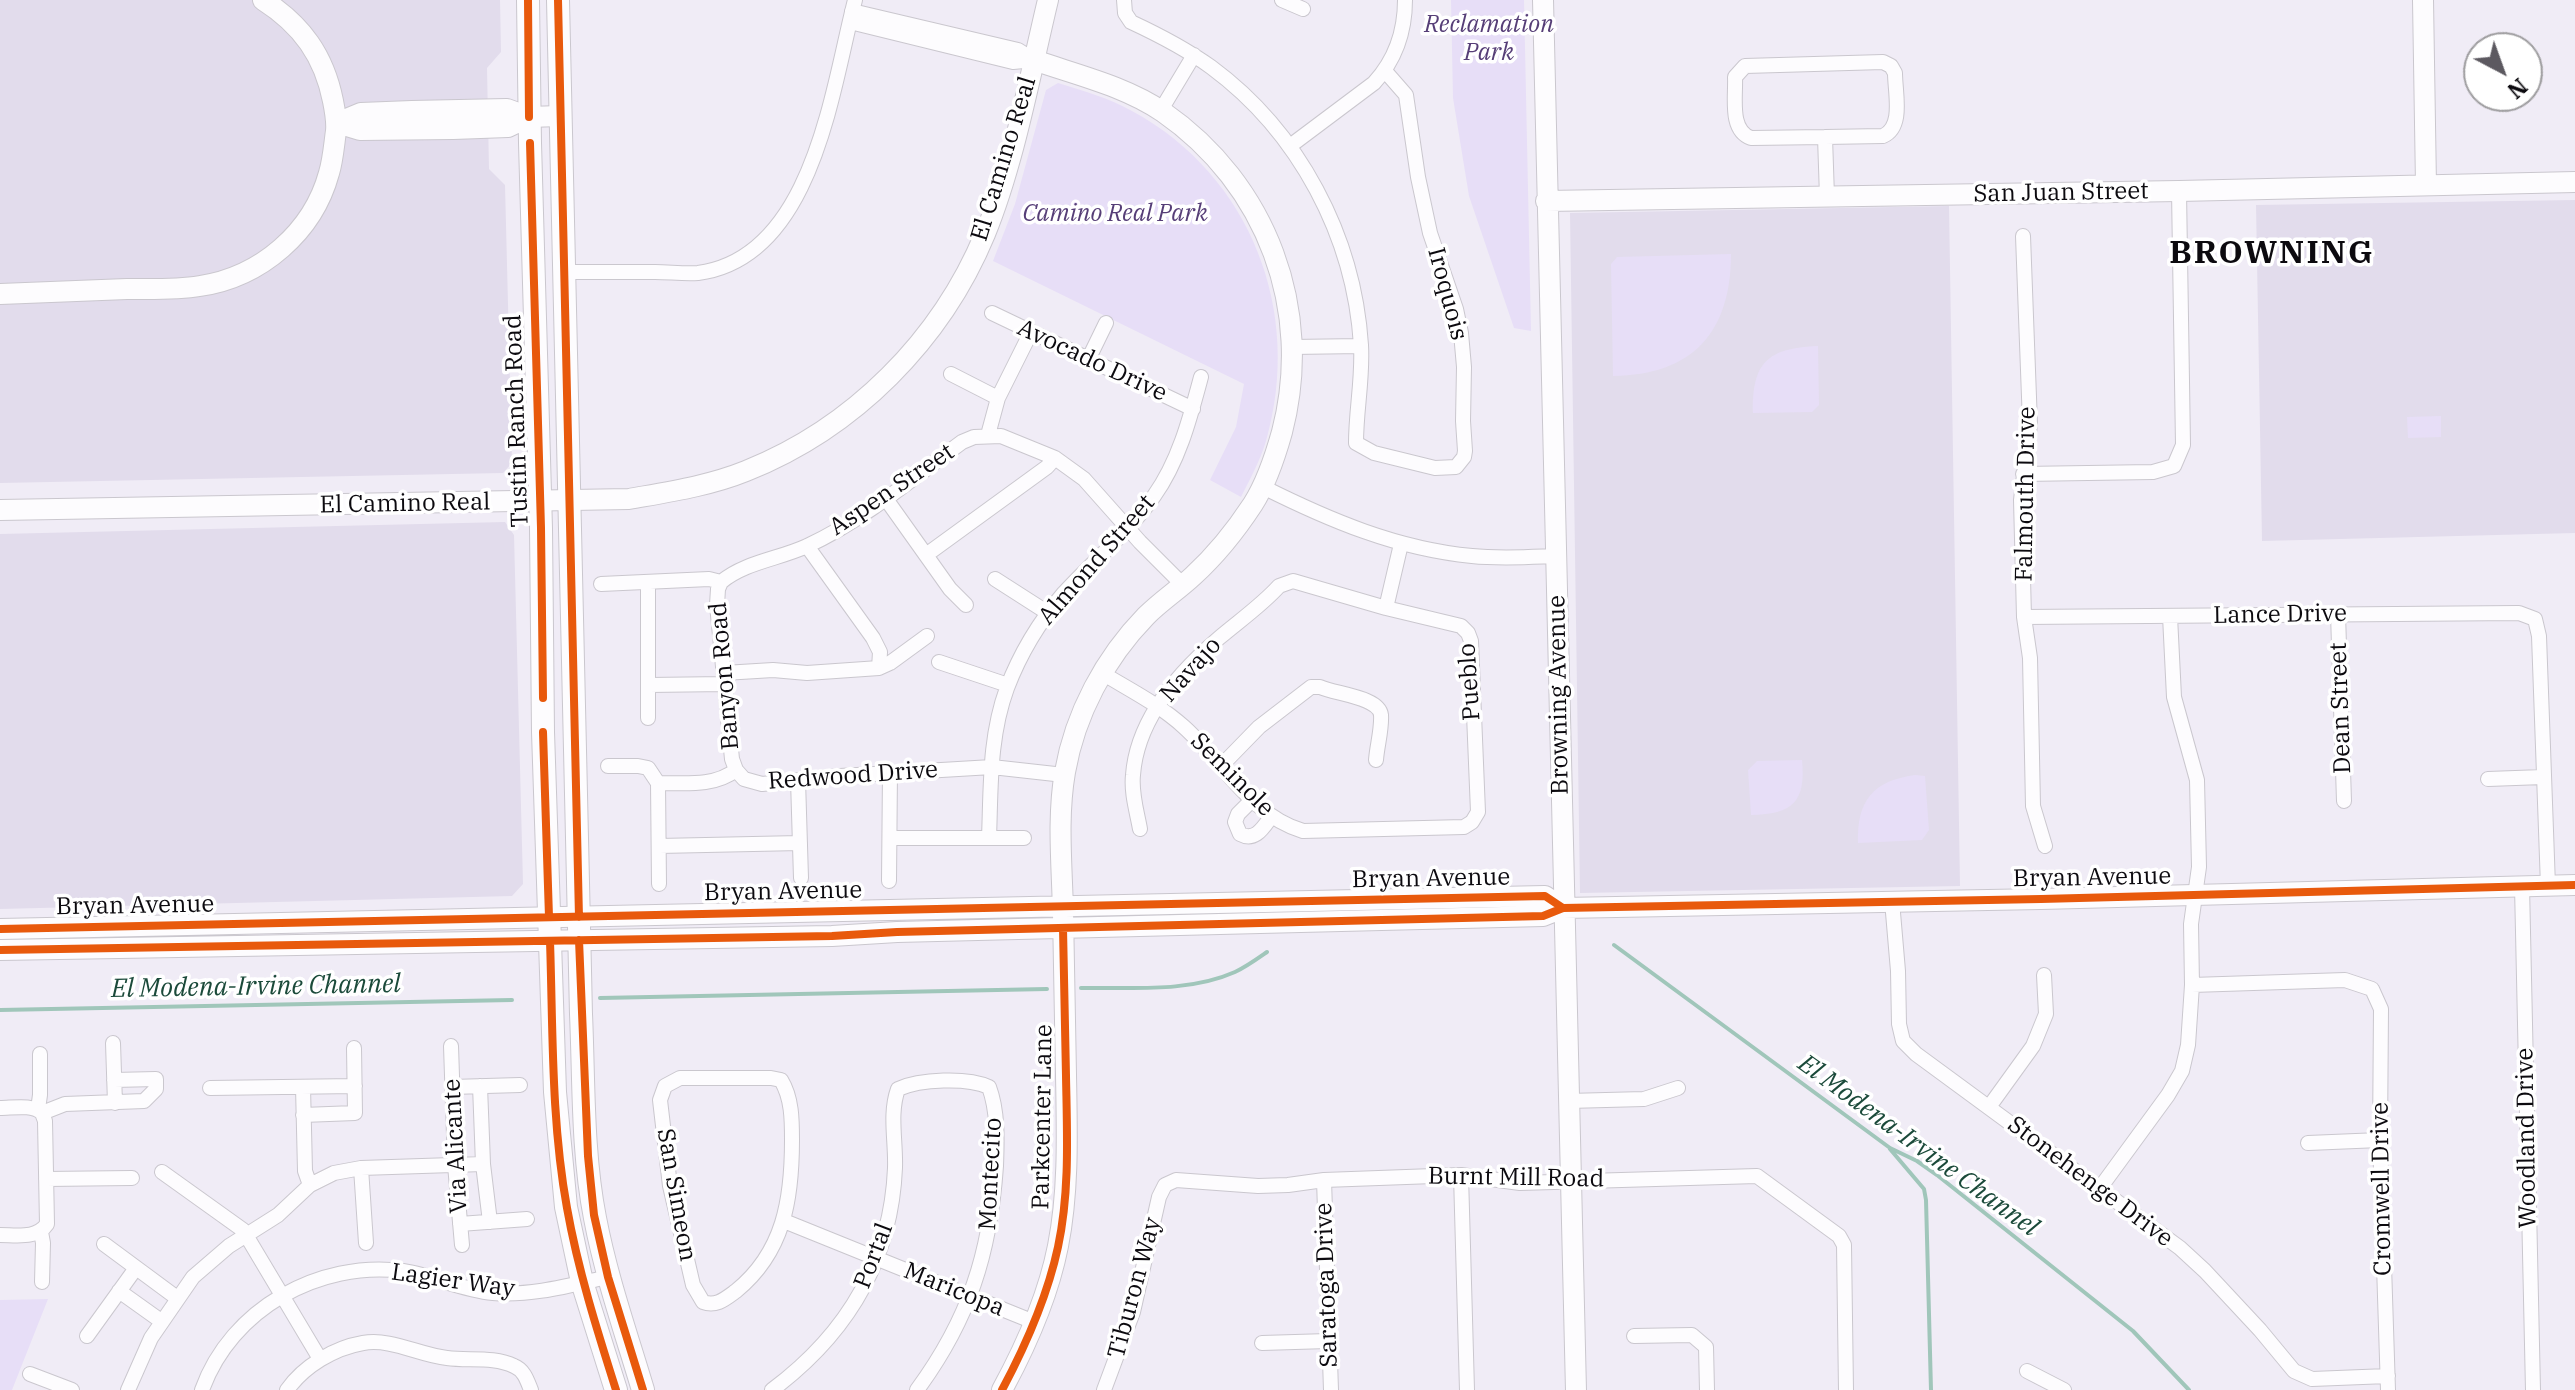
<!DOCTYPE html>
<style>
body{margin:0}
#map{position:relative;width:2575px;height:1390px;overflow:hidden;background:#f0ecf6;font-family:"IBM Plex Serif",serif}
canvas{display:block}
.north{position:absolute;left:2463px;top:32px;width:80px;height:80px;box-sizing:border-box;background:#fff;border:2px solid #9e9d9f;border-radius:50%;rotate:139deg;font-size:22px;font-weight:700;line-height:32px;text-align:center;color:#0c0a0f}
.north::after{content:'';display:block;margin:auto;width:28px;height:36px;background:#5c5960;clip-path:polygon(50% 0,100% 100%,50% 72%,0 100%)}
</style>
<div id="map">
<canvas width="2575" height="1390"></canvas>
<div class="north">N</div>
</div>
<script>
const g = document.querySelector('canvas').getContext('2d');
g.lineJoin = 'round';
function fillPath(path, color) { g.fillStyle = color; g.fill(path, 'evenodd'); }
function trace(path, color, width, dash) { g.strokeStyle = color; g.lineWidth = width; g.lineCap = dash ? 'butt' : 'round'; g.setLineDash(dash || []); g.stroke(path); }
function label(font, color, halo, rows, align = 'center') {
  g.font = font + ' "IBM Plex Serif",serif'; g.lineWidth = 7; g.setLineDash([]); g.textBaseline = 'middle'; g.strokeStyle = halo; g.fillStyle = color; for (const [text, x, y, turn = 0] of rows) {
    g.save(); g.translate(x, y); g.rotate((+turn || 0) * Math.PI / 180); g.textAlign = isNaN(turn) ? turn : align; if (halo) g.strokeText(text, 0, 0); g.fillText(text, 0, 0); g.restore();
  }
}
fillPath(new Path2D(`
 M0 0H500L501 52 487 68 489 169 505 185 512 463 503 473 0 483Z
 M2575 200V533L2262 541 2256 205Z
 M1949 206 1960 886 1580 893 1570 213Z
 M505 522 514 535 523 884 512 896 0 909V534Z`), '#e2dcec');
fillPath(new Path2D(`
 M1451 0H1524L1531 331 1514 328 1469 196 1453 98Z
 M1058 83C1084 91 1109 98 1132 111 1252 176 1303 313 1266 441 1260 461 1250 479 1241 497L1210 480 1236 427 1244 384 993 261 1015 204 1046 90Z
 M1731 254C1731 332 1693 375 1613 376L1611 264 1617 257Z
 M1818 346 1819 405 1812 412 1753 413C1752 363 1767 348 1818 346Z
 M2441 416V437L2408 438 2407 417Z
 M1802 760C1806 802 1793 814 1751 815L1748 770 1757 761Z
 M1915 775 1925 776 1929 830 1922 840 1858 843C1857 800 1873 781 1915 775Z
 M48 1299 12 1390H0V1300Z`), '#e7def7');
trace(new Path2D(`
 M1614 945 1890 1148 1917 1161 1937 1175 2133 1331 2189 1390
 M1081 988C1131 987 1188 993 1235 972 1246 967 1257 959 1267 952
 M600 998 1047 989
 M0 1010 512 1000
 M1890 1149 1924 1189 1926 1200 1931 1390`), '#a0c6ba', 4);
const street = new Path2D(`
 M1124 0 1125 13 1131 22C1159 35 1186 49 1211 67 1299 132 1354 236 1361 345 1363 378 1356 410 1356 443L1374 453 1435 468 1456 467 1464 457 1465 451 1463 421 1464 367 1461 333 1456 309 1430 233 1418 177 1406 95 1385 71
 M1282 0 1303 9
 M852 11 1018 50 1034 60
 M850 22 1013 62 1034 60
 M1161 110 1194 55
 M1825 137 1883 136C1904 127 1895 93 1895 73L1891 66 1883 62 1745 66 1735 77C1736 97 1729 130 1751 138L1825 137 1827 197
 M1290 146 1374 83C1396 59 1405 32 1405 0
 M2023 236 2030 424 2021 500 2024 617 2030 658 2033 806 2045 846
 M564 272C594 272 625 272 655 272 669 272 684 274 698 273 813 258 832 89 855 0
 M992 313 1193 409
 M1292 347 1361 346
 M1088 360 1106 323
 M951 374 998 398
 M988 435 998 398 1031 332
 M2023 474 2153 472 2174 466 2183 445 2179 191
 M1263 487C1329 520 1397 549 1472 556 1500 559 1529 557 1558 556
 M886 499 950 589 966 605
 M807 546 873 638 880 652 879 668
 M926 555 1047 467 1055 458
 M995 579 1048 613
 M721 582 718 589 717 605 732 759 736 770
 M601 584 709 579 721 582C745 562 779 559 807 546 863 520 912 479 962 442L974 437 1001 436 1055 458 1084 479 1140 542 1183 585
 M1386 608 1401 544
 M2338 614 2344 801
 M2024 617 2519 613 2535 619 2539 636 2548 886
 M939 662 1008 685
 M724 673 773 670 807 673 879 668 890 663 927 636
 M1102 673C1130 690 1160 705 1184 727 1224 763 1250 815 1303 831L1464 827 1472 822 1478 812 1471 641 1468 633 1461 626 1386 608 1293 581 1279 586C1262 605 1239 621 1219 638 1179 672 1137 720 1133 775 1131 793 1137 812 1140 829
 M649 685 725 684
 M648 718V584
 M608 766H638L648 768 658 783C685 783 714 787 736 770L744 779 762 784 840 776 992 767 1064 775
 M1221 766 1259 727 1311 687H1320C1335 694 1379 697 1381 715 1382 729 1377 746 1376 760
 M2488 779 2543 777
 M798 780 801 878
 M658 783 659 884
 M1252 800 1238 814 1235 822 1240 834C1255 842 1263 828 1271 817
 M891 838H1024
 M989 838C991 787 989 737 1007 688 1020 654 1040 621 1063 594 1093 561 1129 532 1154 496 1179 461 1190 418 1201 377
 M659 846 800 843
 M889 881 890 772
 M2522 886 2533 1390
 M1892 901 1898 971 1899 1024 1903 1041 1916 1054 2180 1248 2205 1271 2260 1330 2294 1371 2312 1379 2388 1376
 M2192 985 2345 980 2372 989 2381 1009 2380 1140 2388 1390
 M113 1043 115 1103
 M451 1046 455 1165 462 1245
 M680 1078H771L781 1080C792 1098 792 1120 792 1140 792 1199 784 1252 736 1291 725 1299 716 1307 703 1302L693 1285 670 1186 660 1100 665 1086Z
 M480 1086 483 1164 490 1222
 M303 1087 305 1171 310 1185
 M452 1087 520 1085
 M210 1088 355 1086
 M1568 1101 1644 1099 1678 1088
 M1989 1107 2033 1046 2046 1014 2044 975
 M0 1108C13 1108 32 1104 42 1113
 M38 1109 40 1095V1054
 M42 1113 65 1104 144 1101 156 1089V1079L114 1080
 M303 1115 355 1113 354 1048
 M2308 1143 2380 1140
 M361 1168 366 1243
 M162 1172 243 1230 320 1359
 M1461 1175 1467 1390
 M46 1179 132 1178
 M1324 1180 1331 1390
 M2100 1188 2168 1095 2182 1071 2188 1045 2192 985 2191 924 2199 867 2197 780 2174 697 2170 616
 M784 1221 1034 1322
 M460 1224 527 1219
 M41 1232 43 1243 42 1282
 M0 1235C17 1235 37 1239 47 1224L45 1121 42 1113
 M104 1244 177 1298
 M119 1291 161 1321
 M87 1336 136 1268
 M1634 1336 1692 1335 1706 1347 1707 1390
 M1262 1343 1328 1341
 M2027 1371 2064 1390
 M30 1374 72 1390
 M128 1390 151 1338 193 1277 229 1246 278 1215 310 1185 334 1173 361 1168 483 1164
 M202 1390C231 1309 319 1260 403 1271 434 1276 462 1290 493 1293 532 1296 571 1285 608 1277
 M287 1390C304 1366 334 1348 363 1343 391 1338 419 1355 447 1358 468 1361 494 1356 514 1366 524 1370 527 1380 531 1390
 M772 1390C847 1334 891 1262 895 1168 896 1141 889 1114 898 1089 920 1079 967 1077 989 1087 998 1111 997 1140 996 1166 990 1254 969 1319 917 1390
 M1104 1390 1133 1312 1159 1197 1165 1185 1176 1180 1258 1186 1288 1185 1324 1180 1461 1175 1520 1183 1757 1176 1839 1236 1844 1245 1846 1390`);
const secondary = new Path2D(`
 M1543 0 1576 1390
 M2423 0 2426 185
 M337 123 361 113 412 111 507 109 529 117 560 116
 M337 123 360 130 453 129 508 127 529 117
 M1546 201 2179 191 2575 182
 M0 294C42 292 85 291 127 289 151 289 176 290 200 286 261 277 313 232 329 173 333 160 334 145 336 131 337 121 335 111 333 101 324 56 302 25 263 0
 M0 510 629 499C668 492 709 486 746 471 854 428 941 340 985 234 1014 163 1030 75 1048 0
 M0 929 1545 896 1563 908
 M0 950 832 936 897 932 1543 916 1563 908 2041 899 2575 885
 M1002 1390C1027 1344 1048 1297 1058 1246 1069 1190 1067 1132 1066 1075 1065 1021 1064 966 1063 912 1062 866 1057 818 1065 772 1075 714 1105 658 1146 616 1161 601 1178 590 1193 576 1216 555 1236 530 1253 504 1267 482 1275 457 1282 432 1314 310 1267 184 1163 112 1125 86 1077 75 1034 60`);
const primary = new Path2D(`
 M528 0 530 143 541 528 543 732 555 1092 566 1207 582 1282 616 1390
 M558 0 581 1014C584 1081 582 1152 595 1218 606 1276 626 1333 643 1390`);
trace(street, '#cac7ce', 16);
trace(secondary, '#cac7ce', 22);
trace(primary, '#cac7ce', 24);
trace(street, '#fdfcfe', 14);
trace(secondary, '#fdfcfe', 20);
trace(primary, '#fdfcfe', 22);
trace(new Path2D(`
 M528 0 529 117
 M558 0 579 917
 M530 143 541 528 543 698
 M543 732 549 917
 M0 929 1545 896 1563 908
 M579 940 588 1156 594 1215 608 1277 643 1390
 M550 941C553 1029 551 1120 567 1208 578 1270 597 1330 616 1390
 M0 950 832 936 897 932 1543 916 1563 908 2041 899 2575 885
 M1002 1390C1026 1345 1047 1298 1058 1247 1070 1191 1067 1133 1066 1076 1065 1027 1064 977 1063 928`), '#e8590c', 8);
label('italic 24px', '#563e77', '#fff', [
 ["Reclamation",1489,25],
 ["Park",1489,53],
 ["Camino Real Park",1115,214]
]);
label('24px', '#0c0a0f', '#fff', [
 ["El Camino Real",1004,159,-73],
 ["San Juan Street",2061,193,-1],
 ["Iroquois",1447,294,75],
 ["Avocado Drive",1092,361,25],
 ["Tustin Ranch Road",517,421,-92],
 ["Aspen Street",892,490,-34],
 ["Falmouth Drive",2026,494,-89],
 ["El Camino Real",405,504,-1],
 ["Almond Street",1097,560,-49],
 ["Lance Drive",2280,615,-1],
 ["Navajo",1191,670,-48],
 ["Banyon Road",725,676,-95],
 ["Pueblo",1470,682,-94],
 ["Browning Avenue",1559,695,-91],
 ["Dean Street",2341,708,-92],
 ["Seminole",1232,775,45],
 ["Redwood Drive",853,776,-4],
 ["Bryan Avenue",2092,878,-1],
 ["Bryan Avenue",1431,879,-1],
 ["Bryan Avenue",783,892,-1],
 ["Bryan Avenue",135,906,-1],
 ["Parkcenter Lane",1043,1117,-89],
 ["Woodland Drive",2527,1138,-91],
 ["Via Alicante",456,1146,-93],
 ["Montecito",991,1174,-87],
 ["Burnt Mill Road",1516,1178,1],
 ["Stonehenge Drive",2090,1182,37],
 ["Cromwell Drive",2382,1189,-91],
 ["San Simeon",676,1195,80],
 ["Portal",874,1256,-69],
 ["Lagier Way",453,1281,8],
 ["Saratoga Drive",1327,1285,-92],
 ["Tiburon Way",1135,1288,-75],
 ["Maricopa",954,1290,22]
]);
label('italic 26px', '#1b4a3a', '#fff', [
 ["El Modena-Irvine Channel",256,987,-1],
 ["El Modena-Irvine Channel",1918,1146,36]
]);
g.letterSpacing = '2px';
label('bold 32px', '#0c0a0f', '#fff', [
 ["BROWNING",2272,254]
]);
g.letterSpacing = '0px';
</script>
